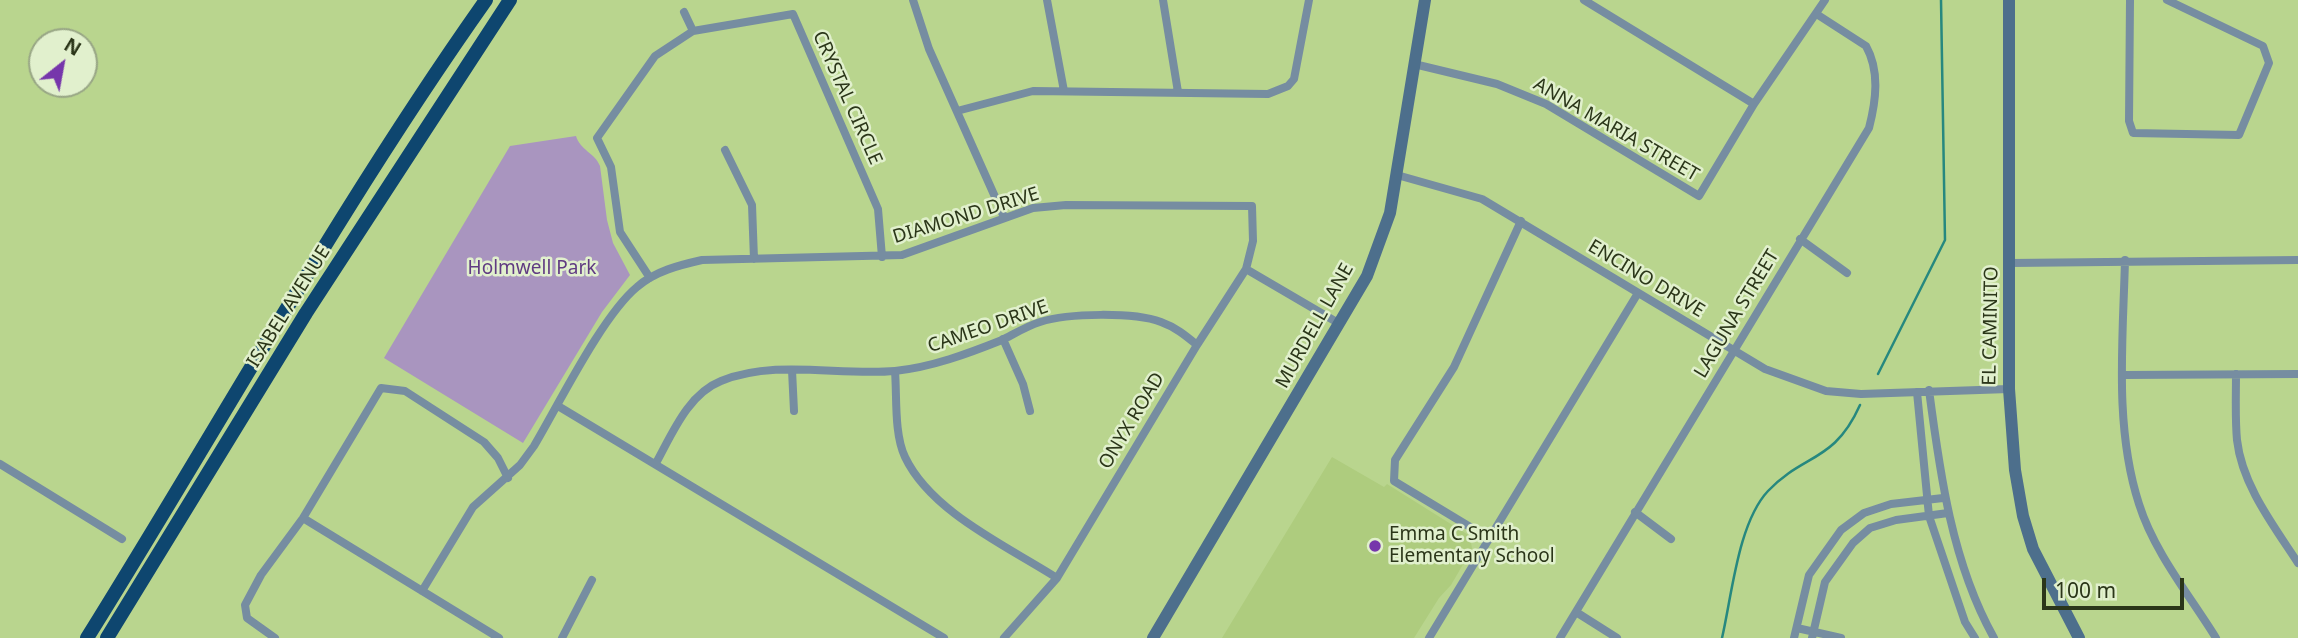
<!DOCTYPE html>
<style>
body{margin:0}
#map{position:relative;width:2298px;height:638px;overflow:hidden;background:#b9d58e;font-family:"Noto Sans",sans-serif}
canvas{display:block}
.north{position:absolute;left:28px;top:28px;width:70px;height:70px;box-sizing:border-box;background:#e1f0cd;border:2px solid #98a685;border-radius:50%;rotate:31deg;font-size:19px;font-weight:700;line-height:28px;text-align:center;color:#2b3619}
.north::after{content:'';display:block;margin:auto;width:24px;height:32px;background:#7636ab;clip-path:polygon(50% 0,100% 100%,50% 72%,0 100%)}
.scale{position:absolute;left:2042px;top:578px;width:142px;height:32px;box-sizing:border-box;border:4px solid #2b3619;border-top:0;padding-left:9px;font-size:21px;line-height:24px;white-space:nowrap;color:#2b3619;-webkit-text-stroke:5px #e1f0cd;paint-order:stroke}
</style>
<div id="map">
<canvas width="2298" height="638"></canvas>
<div class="north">N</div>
<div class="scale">100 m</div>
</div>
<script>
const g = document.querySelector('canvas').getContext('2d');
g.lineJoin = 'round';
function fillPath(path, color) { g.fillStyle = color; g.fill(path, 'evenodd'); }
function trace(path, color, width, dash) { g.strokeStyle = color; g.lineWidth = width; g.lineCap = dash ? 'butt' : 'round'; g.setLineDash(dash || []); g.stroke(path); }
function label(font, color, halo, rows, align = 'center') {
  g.font = font + ' "Noto Sans",sans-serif'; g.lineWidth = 5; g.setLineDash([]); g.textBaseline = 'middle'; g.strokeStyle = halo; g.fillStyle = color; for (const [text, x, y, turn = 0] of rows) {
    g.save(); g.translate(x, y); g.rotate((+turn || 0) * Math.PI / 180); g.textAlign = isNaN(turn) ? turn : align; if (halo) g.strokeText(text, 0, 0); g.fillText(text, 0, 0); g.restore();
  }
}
fillPath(new Path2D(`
 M1332 457 1384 487 1387 484 1470 536 1472 549 1451 585 1439 598 1414 638H1222Z`), '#aecc7e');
fillPath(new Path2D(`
 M576 136C580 150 595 153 600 166L607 220 613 243 630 275 602 312 523 443 384 358 510 146Z`), '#a995bf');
trace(new Path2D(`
 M1878 374 1945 240 1941 0
 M1722 638C1732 595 1738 523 1768 491 1804 453 1834 463 1860 405`), '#26887f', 2.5);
trace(new Path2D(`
 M913 0 929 49 1004 217
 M1047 0 1064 91
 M1163 0 1178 92
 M1584 0 1754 104
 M2130 0 2129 121 2133 133 2239 135 2269 63 2263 46 2167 0
 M684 12 693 31
 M1414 64 1497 84 1546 104 1699 196 1754 104 1825 0
 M957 111 1033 91 1268 94 1288 86 1294 79 1309 0
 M725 150 752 205 754 259
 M1397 175 1482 199 1765 369 1826 391 1861 394 2009 389
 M1800 239 1847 273
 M2125 260C2123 340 2114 427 2139 504 2154 552 2190 596 2216 638
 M2011 263 2298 260
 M1246 269 1340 324
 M650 278 620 232 611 167 597 138 655 56 693 31 793 14 878 209 882 257
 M1003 339 1023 384 1030 411
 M792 370 794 411
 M895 371C897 397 894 434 905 457 931 512 1007 546 1057 578
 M2236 374C2236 396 2235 419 2237 440 2242 485 2274 526 2298 563
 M2124 375 2298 374
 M1929 390C1940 474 1952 563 1994 638
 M1917 392 1929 516 1965 622 1975 638
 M558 406 944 638
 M656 463C672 434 688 394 721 381 776 359 838 376 895 371 932 367 967 354 1002 340 1014 334 1027 326 1040 322 1068 313 1134 312 1161 322 1175 327 1185 335 1197 345
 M0 464 122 539
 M1635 512 1671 539
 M303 518 499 638
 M1490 539 1394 481 1395 460 1454 367 1521 221
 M422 591 473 507 520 465 534 446C559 404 602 316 637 287 655 271 680 265 702 260L902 255 1033 208 1066 205 1252 206 1253 241 1246 269 1197 345 1057 578 1004 638
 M1576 612 1617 638
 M1797 628 1841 638
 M275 638 247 618 245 605 261 575 303 518 381 388 405 391 484 442 498 458 508 478
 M562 638 592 580
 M1429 638 1638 293
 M1560 638 1869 128C1876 101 1880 71 1866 46L1818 15
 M1794 638 1809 575 1841 530 1864 513 1891 504 1943 498
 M1812 638 1825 582 1853 543 1870 528 1896 520 1948 513`), '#768da1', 8);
trace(new Path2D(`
 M2009 0V389L2015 470 2023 516 2033 549 2079 638
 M1153 638 1367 276 1390 213 1425 0`), '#4d6f8c', 12);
trace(new Path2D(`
 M87 638C220 425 341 205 486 0
 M107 638 306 313 510 0`), '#0e466f', 14);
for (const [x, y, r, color] of [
 [1375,546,7,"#7636ab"]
]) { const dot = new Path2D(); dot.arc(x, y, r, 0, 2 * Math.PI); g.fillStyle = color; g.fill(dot); trace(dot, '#e1f0cd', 2.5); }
label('19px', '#2b3619', '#e1f0cd', [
 ["CRYSTAL CIRCLE",847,98,66],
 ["ANNA MARIA STREET",1616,130,30],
 ["DIAMOND DRIVE",966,216,-17],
 ["ENCINO DRIVE",1646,279,31],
 ["ISABEL AVENUE",289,307,-58],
 ["LAGUNA STREET",1737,314,-59],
 ["MURDELL LANE",1315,326,-61],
 ["EL CAMINITO",1991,326,-89],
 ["CAMEO DRIVE",988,327,-19],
 ["ONYX ROAD",1132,421,-59]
]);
label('19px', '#603b82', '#e1f0cd', [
 ["Holmwell Park",532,269]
]);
label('19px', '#2b3619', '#e1f0cd', [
 ["Emma C Smith",1389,535],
 ["Elementary School",1389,557]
], 'left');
</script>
